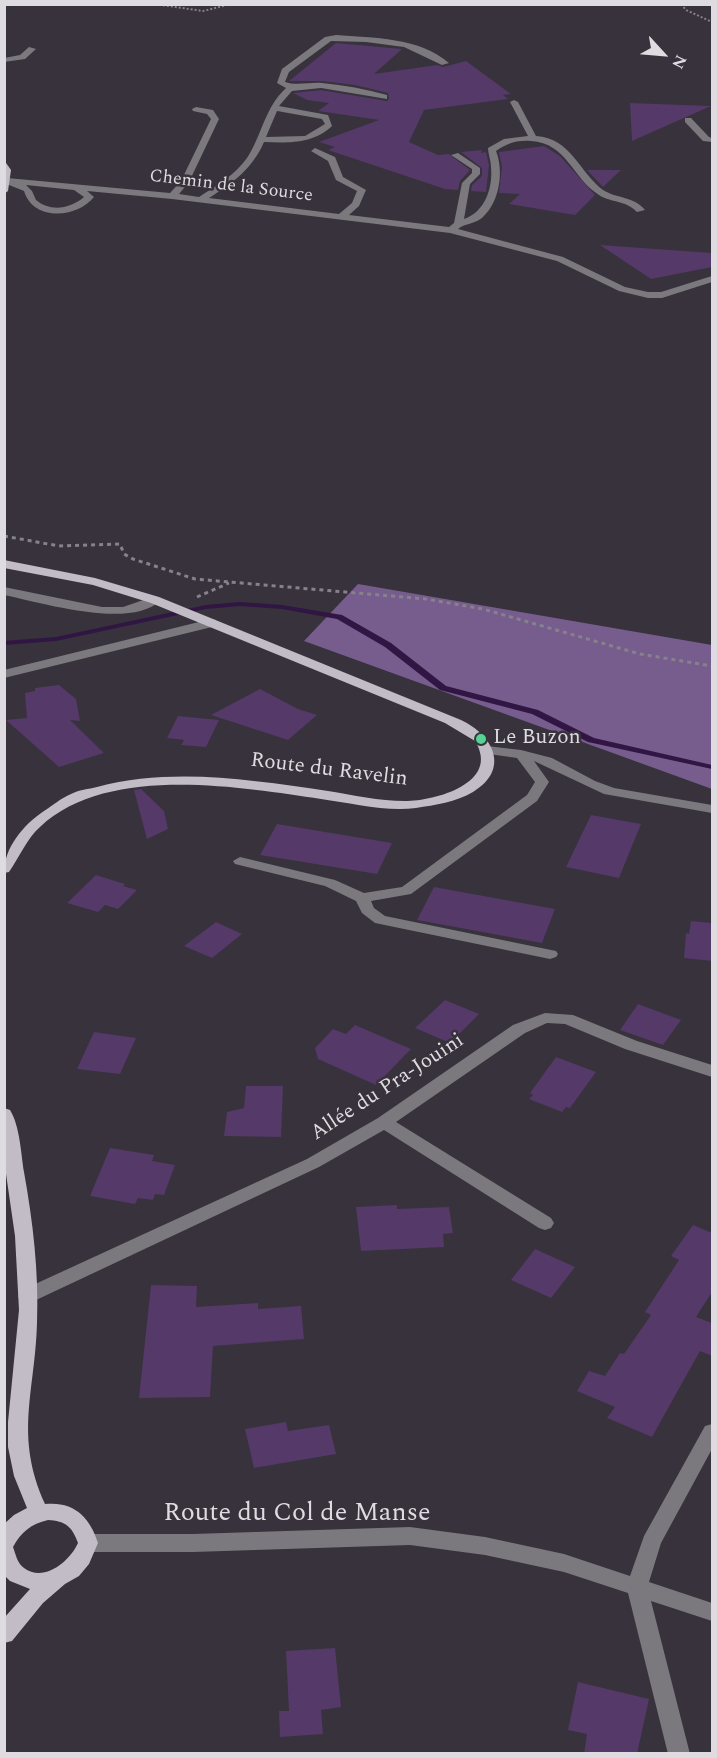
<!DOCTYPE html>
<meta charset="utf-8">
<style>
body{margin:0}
#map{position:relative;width:717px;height:1758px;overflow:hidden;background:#37323b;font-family:Spectral,serif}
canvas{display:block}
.frame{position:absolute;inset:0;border:6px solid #dfdce1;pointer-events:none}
.north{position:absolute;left:633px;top:24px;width:60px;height:60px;-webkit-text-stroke:4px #37323b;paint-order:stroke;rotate:116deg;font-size:16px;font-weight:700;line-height:24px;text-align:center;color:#dfdce1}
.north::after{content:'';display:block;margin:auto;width:21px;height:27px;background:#dfdce1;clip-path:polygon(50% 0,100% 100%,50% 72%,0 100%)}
</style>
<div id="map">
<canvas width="717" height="1758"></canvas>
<div class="frame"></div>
<div class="north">N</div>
</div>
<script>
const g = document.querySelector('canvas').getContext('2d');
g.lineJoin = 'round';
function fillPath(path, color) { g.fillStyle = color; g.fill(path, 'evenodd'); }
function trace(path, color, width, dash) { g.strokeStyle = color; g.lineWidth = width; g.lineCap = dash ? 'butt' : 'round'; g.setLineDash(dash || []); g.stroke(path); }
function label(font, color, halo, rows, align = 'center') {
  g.font = font + ' Spectral,serif'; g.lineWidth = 5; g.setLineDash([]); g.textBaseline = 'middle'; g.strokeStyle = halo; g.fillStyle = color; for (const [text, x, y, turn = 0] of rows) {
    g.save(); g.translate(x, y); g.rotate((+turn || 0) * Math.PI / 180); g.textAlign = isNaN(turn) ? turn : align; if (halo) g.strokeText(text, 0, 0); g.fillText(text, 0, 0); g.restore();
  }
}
fillPath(new Path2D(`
 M358 584 712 645V789L304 641Z`), '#775c8e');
fillPath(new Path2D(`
 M240 602 282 605 342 615 391 643 446 686 538 710 594 738 712 765V769L588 742 532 714 440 690 385 647 337 619 282 609 240 606 206 609 56 641 4 645V641L56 637 206 605Z`), '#311643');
fillPath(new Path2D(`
 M336 43 402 49 374 74 437 65 443 67 466 61 511 94 503 95 508 99 424 110 409 142 438 155 449 154 470 170 460 181 458 190 445 189 328 150 335 147 319 142 379 120 318 111 329 103 307 100 293 93 321 90 387 101 389 99 388 93 355 85 322 81H289Z
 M630 103 711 106 632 141Z
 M544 146 560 156 595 195 575 215 509 204 520 194 499 193 502 167 499 152Z
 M482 150 481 153 486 152 489 165 486 192 471 191 472 185 482 176V168L461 152Z
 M587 170H621L603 187Z
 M600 245 712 253V267L651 279Z
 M59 685 76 699 80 721 70 720 104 753 59 767 6 720 27 718 25 693 35 691V688Z
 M260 689 298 709 317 715 288 740 211 715Z
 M178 716 219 720 206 747 181 745 184 740 167 738Z
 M141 789 164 811 168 829 147 839 134 790Z
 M591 815 641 824 619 878 566 867Z
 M277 824 392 843 377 874 260 855Z
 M96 875 125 884 123 886 137 890 118 909 105 905 98 912 67 903Z
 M434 887 555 909 542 943 417 920Z
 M691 921 712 923V961L684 958 686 933 689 934Z
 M216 922 242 934 212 958 184 946Z
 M445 1000 479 1014 450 1043 415 1028Z
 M638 1004 681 1020 663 1045 620 1030Z
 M355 1025 411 1049 376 1085 318 1059 315 1048 333 1029 346 1034Z
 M94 1032 136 1038 120 1074 77 1069Z
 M556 1057 596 1072 570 1108 566 1107 562 1112 529 1099 533 1095 530 1093Z
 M246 1086H283L281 1137 224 1136 227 1112 244 1108Z
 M110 1148 154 1155 152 1161 175 1165 164 1195 155 1194 153 1200 138 1198 135 1204 90 1196Z
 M397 1205V1209L449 1207 453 1233 443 1234 444 1247 361 1251 356 1207Z
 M693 1225 712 1233V1292L696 1317 712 1323V1356L700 1351 652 1437 607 1418 615 1407 577 1391 589 1371 605 1376 620 1353 624 1354 651 1315 645 1312 679 1260 671 1256Z
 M535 1249 575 1267 551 1298 511 1280Z
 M151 1285 197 1286 196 1307 258 1303V1309L301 1306 304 1339 213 1346 210 1397 139 1398Z
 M286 1422 288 1431 329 1425 336 1454 254 1468 245 1429Z
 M335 1648 341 1707 321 1710 323 1734 280 1737 279 1711H289L286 1651Z
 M578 1682 649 1699 637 1754H584L587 1734 568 1730Z`), '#543969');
trace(new Path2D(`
 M155 4 203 11 231 4
 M681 4 686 10 712 22`), '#868289', 2, [2, 2]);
trace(new Path2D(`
 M4 536 59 546 120 544 124 554 133 559 195 579 426 599 483 609 640 654 712 666
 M197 597 229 583`), '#868289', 3, [4, 4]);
fillPath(new Path2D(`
 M336 35C373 38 419 37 449 63L442 65 404 47 366 42 331 41 289 72 285 82C296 86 310 82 322 83 344 85 366 89 387 95V99L321 88 292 91 279 106 328 115 332 126C313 144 288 143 264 142 253 168 233 183 209 198L339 214 352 203 357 191 336 180 328 161 311 151 315 148 335 157 343 177 366 190 359 206 349 215 449 227 454 223 462 183 472 173V169L451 155 458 153 480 168V174L470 184 464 219C485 212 493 188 491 167 491 160 488 154 488 148L504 139 528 136 510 102 514 100 518 102 536 136C571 138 579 172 603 190 617 199 634 196 645 210L637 212C626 200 611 203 599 195 572 178 567 143 531 141 518 140 507 143 496 151 504 171 500 201 483 217 476 224 465 223 458 229L563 257 625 287 648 292H661L712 276V282L662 298H648L619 291 557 261 450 233 172 199 87 191 94 197C76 219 33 221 24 191L4 183V179L7 178 170 193 181 181 211 119 207 114 193 111 192 109 196 107 213 110 219 119 189 182 179 194 199 197C216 186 235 175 247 158 262 135 265 107 286 88L277 83 282 69 325 37ZM277 111 322 119 325 124 305 136 266 137ZM26 185 74 190 84 197C70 209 50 212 36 200L32 191Z
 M29 47 36 49 25 59 4 62V58L20 55Z
 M685 118H691L709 137 712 138V142L703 141 685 122Z
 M4 587 102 607H123L155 596 161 600C131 630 43 603 4 595Z
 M211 619 216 620V626L4 678V670Z
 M487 746 521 750 552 758 595 781 614 788 712 805V813L604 794 534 761 549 782 537 801 411 894 371 901 374 908 385 916 556 951 558 954 556 957 550 959 375 923 362 913 356 901 325 886 235 864 233 861 240 857 335 880 364 893 402 887 527 795 535 782 517 758 482 753 480 750 482 747Z
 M545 1013 573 1015 637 1041 712 1065V1077L625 1049 565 1024 547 1023 525 1033 396 1122 551 1218 554 1223 551 1228 545 1230 539 1228 384 1130 319 1167 34 1301 27 1303 20 1301 18 1296 20 1291 307 1159 378 1118 513 1025Z
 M712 1424V1449L661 1543 649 1582 712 1603V1621L651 1601 690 1754H668L628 1593 564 1572 485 1555 410 1545 193 1552H88L81 1549 78 1543 81 1537 88 1534H193L410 1527 485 1537 564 1554 630 1576 644 1536 705 1426Z`), '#7b797d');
fillPath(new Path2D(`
 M4 160 11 170 8 191 4 194Z
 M4 560 95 578 159 597 461 720C493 735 511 769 473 792 456 802 435 805 416 808 386 812 351 803 321 799 239 787 107 764 40 827 27 838 19 858 9 872L4 873C4 848 23 825 44 811 52 806 61 798 71 794 78 790 89 789 97 787 173 767 251 780 328 791 353 795 379 801 405 801 435 801 501 783 475 741L445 723 151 603 93 585 4 568Z
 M4 1108 10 1110C20 1126 21 1154 24 1172 33 1222 39 1273 37 1323 35 1393 14 1435 45 1504 74 1501 90 1517 98 1543L89 1564 79 1576 65 1584 43 1603 12 1641 4 1643V1618L30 1589 10 1581 4 1575V1524L14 1515 27 1508 14 1476 8 1447V1422L19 1310 15 1236 4 1160ZM48 1520C65 1521 72 1526 78 1543 70 1561 44 1583 24 1568 17 1563 16 1555 13 1547 21 1532 31 1524 48 1520Z`), '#c1bcc5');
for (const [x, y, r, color] of [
 [481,739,6,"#55d395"]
]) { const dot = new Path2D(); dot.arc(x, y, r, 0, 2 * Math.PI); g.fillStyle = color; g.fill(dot); trace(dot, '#37323b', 2); }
label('18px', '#dfdce1', '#37323b', [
 ["Chemin de la Source",231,187,7]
]);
label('21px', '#dfdce1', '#37323b', [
 ["Le Buzon",493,739]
], 'left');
label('21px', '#dfdce1', '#37323b', [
 ["Route du Ravelin",329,771,7],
 ["Allée du Pra-Jouini",388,1088,-33]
]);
label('26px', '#dfdce1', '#37323b', [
 ["Route du Col de Manse",297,1515]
]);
</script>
